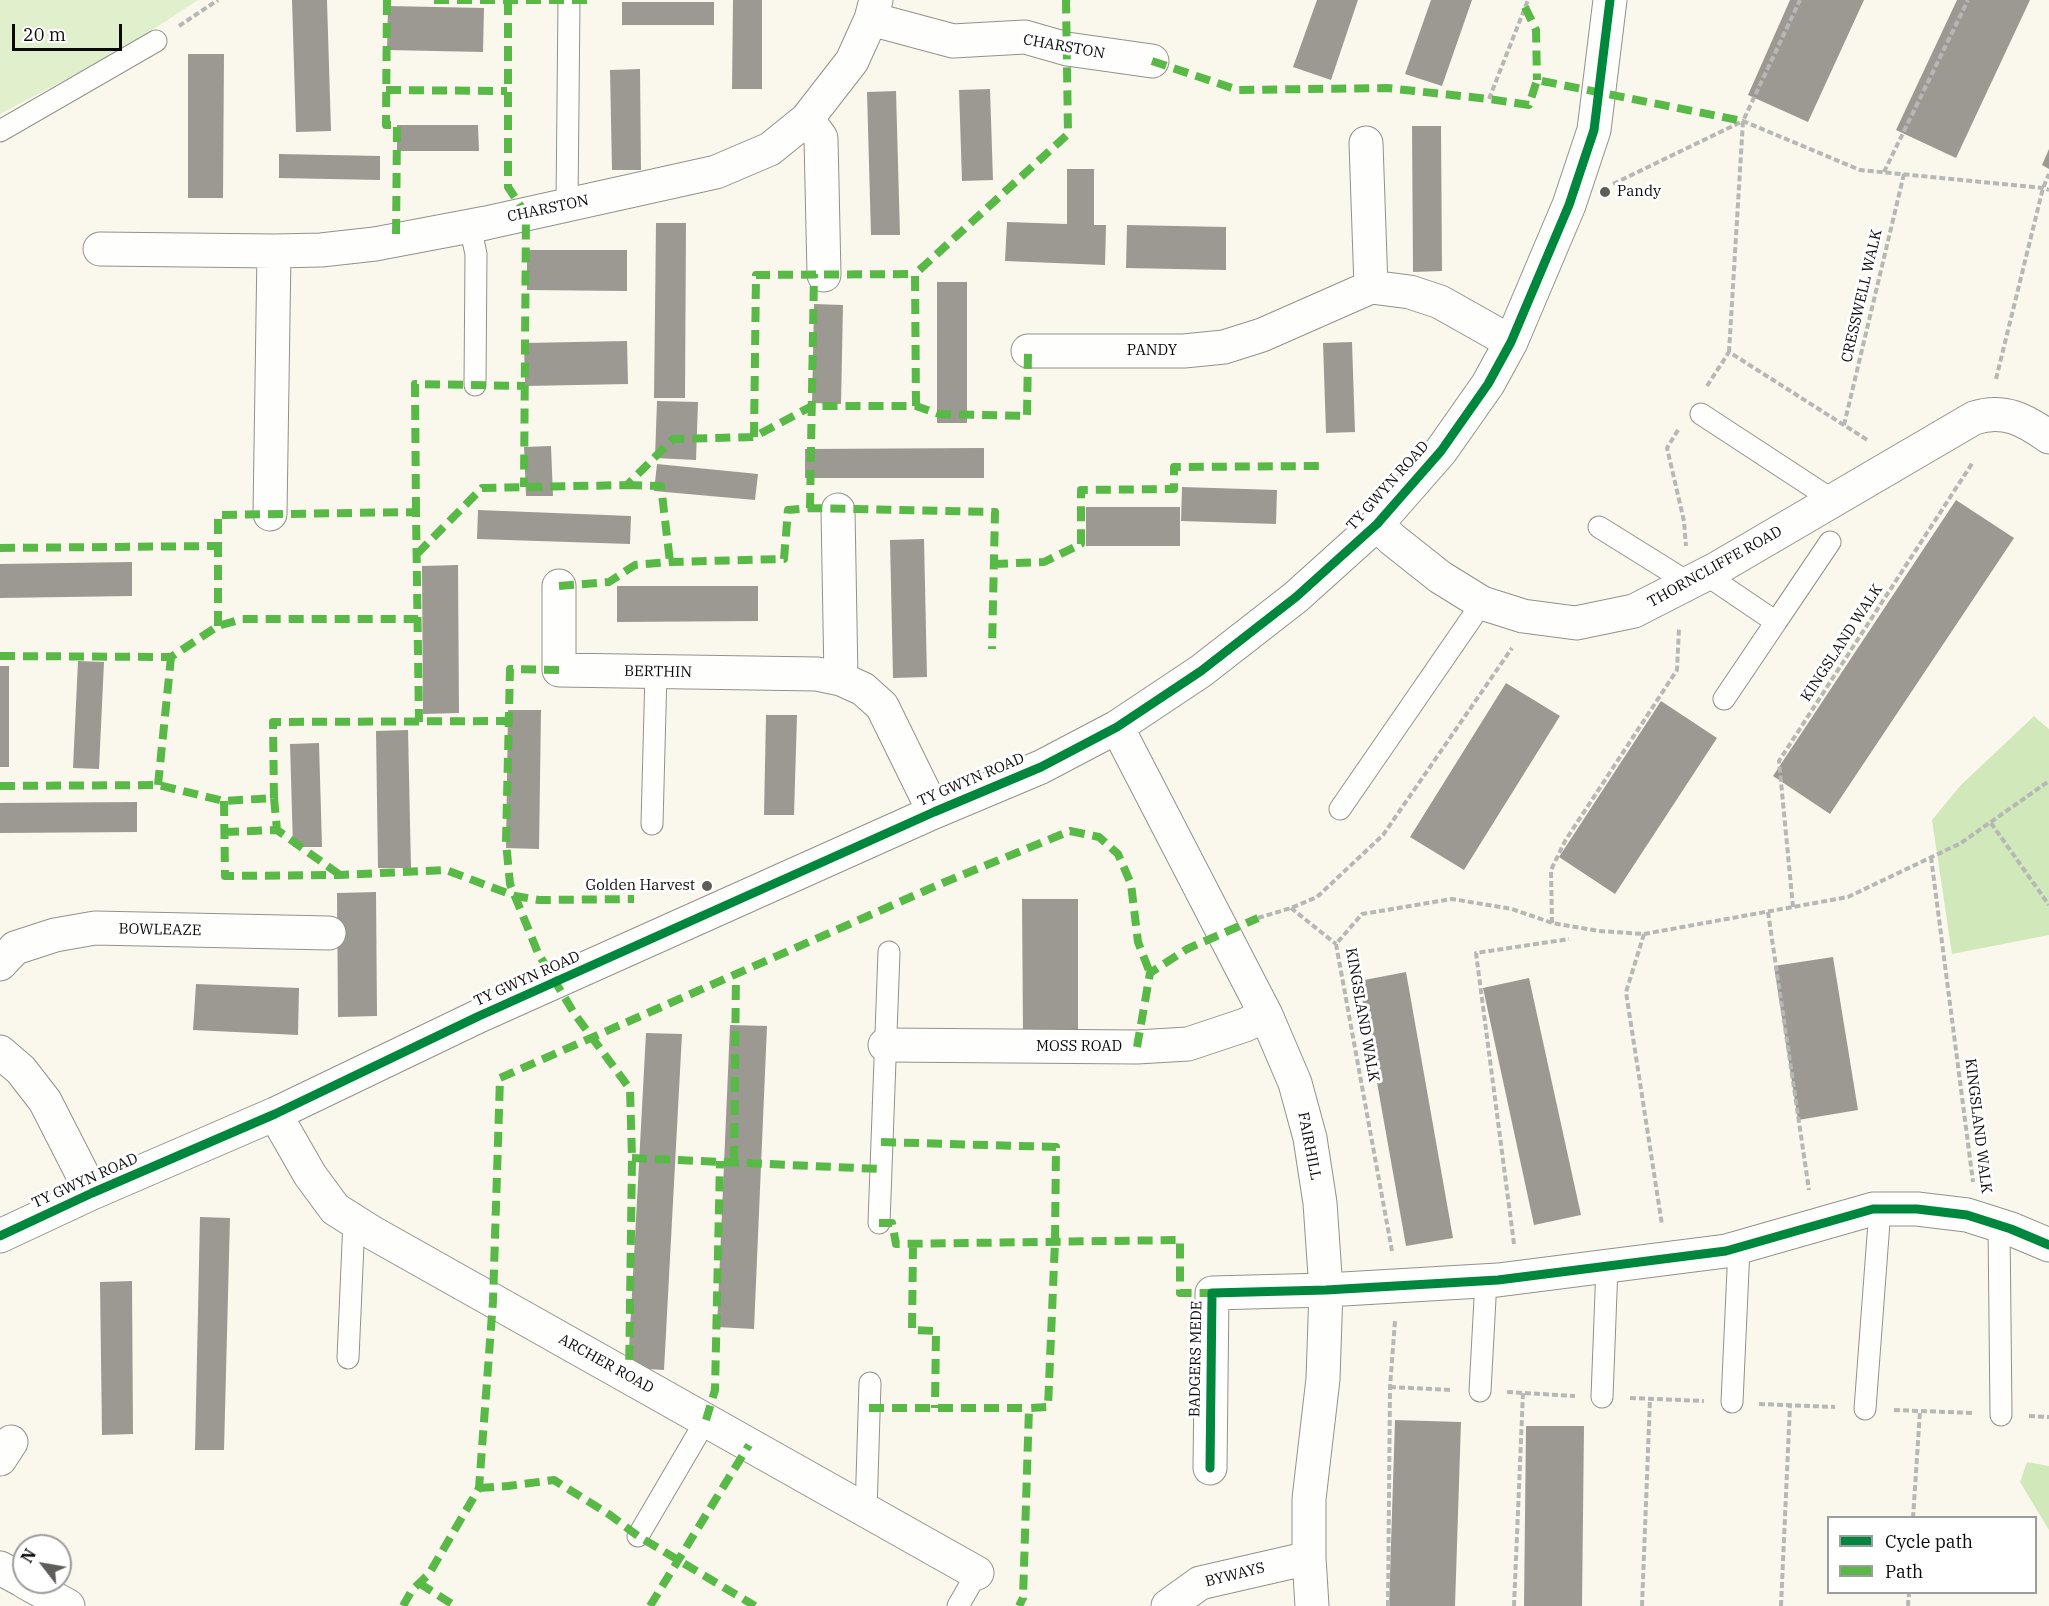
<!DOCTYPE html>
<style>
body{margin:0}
#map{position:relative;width:2049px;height:1606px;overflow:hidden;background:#faf8ed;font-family:"IBM Plex Serif",serif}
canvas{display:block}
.legend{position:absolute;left:1827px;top:1516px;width:210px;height:78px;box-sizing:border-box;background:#fff;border:2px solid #9d9d9d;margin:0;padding:8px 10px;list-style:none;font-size:18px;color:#0a0a0a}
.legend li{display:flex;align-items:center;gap:12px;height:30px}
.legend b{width:30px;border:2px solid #9d9d9d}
.north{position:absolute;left:12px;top:1534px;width:60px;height:60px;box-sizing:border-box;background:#fff;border:2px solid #9d9d9d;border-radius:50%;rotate:301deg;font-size:16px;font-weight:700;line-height:24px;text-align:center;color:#0a0a0a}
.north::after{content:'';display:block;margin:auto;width:21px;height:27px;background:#5e5d59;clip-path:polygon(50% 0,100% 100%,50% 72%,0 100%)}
.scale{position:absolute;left:12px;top:24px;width:110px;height:27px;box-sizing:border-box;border:3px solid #0a0a0a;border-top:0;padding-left:8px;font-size:18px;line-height:21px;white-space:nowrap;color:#0a0a0a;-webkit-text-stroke:4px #fff;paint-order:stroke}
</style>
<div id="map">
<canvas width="2049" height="1606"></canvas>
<ul class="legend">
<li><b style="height:8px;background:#00873e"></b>Cycle path</li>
<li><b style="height:8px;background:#58b947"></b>Path</li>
</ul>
<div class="north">N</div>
<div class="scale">20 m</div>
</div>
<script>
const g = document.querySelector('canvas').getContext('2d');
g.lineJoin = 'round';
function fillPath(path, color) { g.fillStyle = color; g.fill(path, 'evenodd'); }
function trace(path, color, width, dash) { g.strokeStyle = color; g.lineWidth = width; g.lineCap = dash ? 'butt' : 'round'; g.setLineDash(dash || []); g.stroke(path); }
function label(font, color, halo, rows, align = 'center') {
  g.font = font + ' "IBM Plex Serif",serif'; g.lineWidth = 6; g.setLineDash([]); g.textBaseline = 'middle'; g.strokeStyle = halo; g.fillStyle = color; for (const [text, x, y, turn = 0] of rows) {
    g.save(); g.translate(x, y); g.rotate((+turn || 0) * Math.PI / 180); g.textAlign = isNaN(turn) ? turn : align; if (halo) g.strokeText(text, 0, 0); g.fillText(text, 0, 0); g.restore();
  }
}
fillPath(new Path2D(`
 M0 0H198L125 48 0 114Z`), '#e0f0cc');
fillPath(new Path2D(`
 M2034 716 2049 729V935L1952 954 1932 820 1960 786Z
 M2027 1462 2049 1466V1530L2020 1482Z`), '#d0e8ba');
fillPath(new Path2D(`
 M292 0H327L331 131 296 132Z
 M733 0H762V89H732Z
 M1317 0H1358L1331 80 1293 67Z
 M1431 0H1472L1442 86 1405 74Z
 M1790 0H1864L1808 122 1748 95Z
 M1957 0H2030L1956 158 1896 130Z
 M622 2H714V25H622Z
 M388 6 484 8 483 52 387 50Z
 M188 54H224L223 198H188Z
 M640 69 641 170H612L610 70Z
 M990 89 993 180 962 181 959 90Z
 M896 91 900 235H871L867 92Z
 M397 125H478L479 151H397Z
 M1412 126H1441L1442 271 1413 272Z
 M2049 149V169L2042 165Z
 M279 154 380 156V180L279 178Z
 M1067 169H1094V225H1106L1105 265 1005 261 1007 222 1067 224Z
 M656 223H686L685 398H654Z
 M1127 225 1226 227V270L1126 268Z
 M527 250H627V291L527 290Z
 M937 282H967V423H937Z
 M814 304 843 305 841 404 812 403Z
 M627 341 628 384 525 386 524 343Z
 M1352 342 1355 432 1326 433 1323 343Z
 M657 401 698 402 696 460 655 458Z
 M551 446 553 496H526L524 447Z
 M984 448V478H805V449Z
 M657 464 758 474 755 500 654 491Z
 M1182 487 1277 490 1276 524 1181 521Z
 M1956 500 2014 538 1830 814 1773 776Z
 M1086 507H1180V546H1086Z
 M478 510 631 516 630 544 477 539Z
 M924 539 927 677 893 678 890 540Z
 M132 562V596L0 598V564Z
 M458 565 459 713 423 714 422 566Z
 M617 586H758V621L617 622Z
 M78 661 104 662 99 769 73 768Z
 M0 666H9V767H0Z
 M1506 683 1560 716 1464 870 1410 837Z
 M1661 701 1717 738 1615 894 1559 857Z
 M508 710H541L539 849 506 848Z
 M766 715H797L794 815H764Z
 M408 730 411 868H378L376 731Z
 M319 743 322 847H293L290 744Z
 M137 802V832L0 833V803Z
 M376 892 377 1016 338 1017 337 893Z
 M1022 899H1078V1034H1023Z
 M1833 957 1858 1110 1798 1120 1774 966Z
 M1406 972 1453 1238 1406 1246 1359 981Z
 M1529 978 1581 1215 1534 1225 1483 988Z
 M196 984 299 988 298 1035 193 1030Z
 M730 1025 767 1026 754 1329 717 1327Z
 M646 1033 682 1034 664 1370 628 1368Z
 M200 1217 230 1218 224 1450H195Z
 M132 1281 133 1434 102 1435 100 1282Z
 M1395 1420 1461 1422 1455 1606H1389Z
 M1526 1426H1584L1582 1606H1524Z`), '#9c9993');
const service = new Path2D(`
 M0 131 156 41
 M567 205 569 0
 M470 226 476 254 475 385
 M1701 414 1834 501
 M1599 527 1689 583
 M1705 574 1776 622 1724 699
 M1776 622 1830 542
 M1340 809 1482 603
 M652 824 656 672
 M879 1223 889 952
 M1999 1225 2001 1415
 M348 1358 354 1221
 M1480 1391 1486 1280
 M1602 1397 1607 1266
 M1732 1402 1739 1248
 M1865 1409 1880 1209
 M866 1511 870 1383
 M638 1536 706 1420
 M958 1606 977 1573`);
const minor = new Path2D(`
 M871 19 953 41 1025 37 1067 49 1152 61
 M807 119 821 138 824 275
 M1366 143 1371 287
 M100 249 274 251 321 250 375 244 486 223 716 172 770 149 807 119 852 61 871 19 876 0
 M1028 351H1184L1224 347 1262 335 1371 287 1410 292 1440 302 1511 342
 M838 510 841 679
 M270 514 274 251
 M1377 524 1392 539 1440 577 1482 603 1523 616 1576 623 1634 611 1716 569 1974 418C2004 408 2025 420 2049 437
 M559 586V670L817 674 841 679 863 689 882 706 934 812
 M1117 727 1266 1015 1295 1083 1310 1138 1320 1203 1326 1290 1323 1379 1309 1499V1558L1312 1606
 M0 964 15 948 55 935 95 928 329 933
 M885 1045 1137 1047 1188 1044 1245 1025 1266 1015
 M0 1052 21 1070 45 1101 92 1193
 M275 1114 310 1175 335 1209 373 1233 977 1573
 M0 1236 92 1193 275 1114 479 1016 934 812 1041 767 1117 727 1201 671 1296 597 1377 524 1441 451 1488 384 1511 342 1569 205 1594 130 1610 0
 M0 1459 11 1442
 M1210 1468 1212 1293 1326 1290 1498 1280 1726 1251 1873 1209H1917L1967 1215 2011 1229 2049 1245
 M0 1568 24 1581
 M25 1582 68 1606
 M1168 1606 1200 1583 1309 1558`);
trace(service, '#92918c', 23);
trace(minor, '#92918c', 35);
trace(new Path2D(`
 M179 26 218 0
 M1489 99 1528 0
 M1884 172 1968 0
 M1613 184 1743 121 1860 170 2043 188 2049 190
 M1729 352 1743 121 1800 0
 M1996 379 2043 188 2049 174
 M1707 386 1729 352 1869 441
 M1844 425 1904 174
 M1678 430 1667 448 1684 521 1686 546
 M1991 823 2049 905
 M1931 857 1973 1182
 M1793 907 1779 761 1973 462
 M1291 908 1336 944
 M1768 912 1809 1190
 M1258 918 1291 908 1317 897 1383 835 1512 648
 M1552 923 1551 870 1565 841 1677 670 1679 628
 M1644 934 1626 992 1662 1225
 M1514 1244 1476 953 1569 939
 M1392 1251 1336 944 1362 914 1452 899 1512 909 1552 923 1599 931 1644 934 1848 897 1961 843 2049 781
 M1390 1387 1452 1390
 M1507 1392 1575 1396
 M1630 1398 1704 1401
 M1759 1404 1835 1407
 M1894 1410 1973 1413
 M2029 1416 2049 1417
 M1913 1518 1920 1411
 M1388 1606 1390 1387 1395 1321
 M1514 1606 1523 1393
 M1642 1606 1650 1399
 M1781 1606 1790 1405
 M1908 1606 1909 1592`), '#b7b7b5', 4, [6, 3]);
trace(service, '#fefefc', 21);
trace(minor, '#fefefc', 33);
trace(new Path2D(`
 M387 0 386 125H397L396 240
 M434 0H595
 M508 0V187L526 214 524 487
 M1525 7 1536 30 1537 80
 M1152 61 1238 90 1387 88 1489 99 1529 105 1537 80 1743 121
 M386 90 507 91
 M916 406 915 274 1068 134 1066 0
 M754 437 756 275 915 274
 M627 485 661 486 670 562
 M810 508 814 274
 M416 512 415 384 525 386
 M0 548 217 546
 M417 554 482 488 627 485 673 439 754 437 812 406H916L939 414 1027 416 1028 351
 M993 564 1044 562 1081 544V490L1174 489V467L1322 466
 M559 586 609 582 635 565 670 562 784 559 788 510 810 508 995 512 992 649
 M218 626V515L416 512 419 722
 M0 656 171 657 218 626 242 619H418
 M559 670 510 669 506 842 510 884 538 953 574 1013 630 1089 632 1158 629 1377
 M158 785 171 657
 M0 786 158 785 224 801 274 798 273 722 509 721
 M274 798 277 830
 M224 801 225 876 340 875 446 870 515 896 539 900 634 899
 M224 832 277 830 340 875
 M1137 1047 1150 973 1187 949 1258 918
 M881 1142 1056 1147 1055 1241 1048 1407 1029 1408 1023 1598 1019 1606
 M632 1158 880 1169
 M734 1161 736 973
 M879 1223H892L896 1244 1180 1240V1293H1212
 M913 1244 912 1330 936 1331 935 1408
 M869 1408H1029
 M706 1420 715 1390 720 1161
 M479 1488 508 1486 554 1480 610 1515 638 1536 755 1606
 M419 1583 455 1606
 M403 1606 412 1590 429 1574 479 1488 493 1301 500 1078 945 882 1070 831 1099 837 1118 854 1131 884 1138 942 1150 973
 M650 1606 749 1445`), '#58b947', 8, [15, 8]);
trace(new Path2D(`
 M0 1236 92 1193 275 1114 479 1016 934 812 1041 767 1117 727 1201 671 1296 597 1377 524 1441 451 1488 384 1511 342 1569 205 1594 130 1610 0
 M1210 1468 1212 1293 1326 1290 1498 1280 1726 1251 1873 1209H1917L1967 1215 2011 1229 2049 1245`), '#00873e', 9);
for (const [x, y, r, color] of [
 [1605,192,6,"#5e5d59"],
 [707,886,6,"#5e5d59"]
]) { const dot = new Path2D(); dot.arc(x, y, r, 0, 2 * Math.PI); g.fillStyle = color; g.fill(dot); trace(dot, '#fff', 2); }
label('15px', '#0a0a0a', '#fff', [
 ["CHARSTON",1064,47,10],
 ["CHARSTON",548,209,-12],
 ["CRESSWELL WALK",1862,296,-77],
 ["PANDY",1152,351],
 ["TY GWYN ROAD",1388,486,-48],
 ["THORNCLIFFE ROAD",1715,567,-29],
 ["KINGSLAND WALK",1842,643,-57],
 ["BERTHIN",658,672,1],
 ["TY GWYN ROAD",971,780,-23],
 ["BOWLEAZE",160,930,1],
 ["TY GWYN ROAD",527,979,-24],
 ["KINGSLAND WALK",1362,1015,80],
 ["MOSS ROAD",1079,1047],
 ["KINGSLAND WALK",1978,1126,83],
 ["FAIRHILL",1309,1146,79],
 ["TY GWYN ROAD",85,1181,-24],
 ["BADGERS MEDE",1196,1359,-89],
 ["ARCHER ROAD",606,1364,29],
 ["BYWAYS",1235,1575,-14]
]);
label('15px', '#0a0a0a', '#fff', [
 ["Pandy",1617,192],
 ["Golden Harvest",695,886,"right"]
], 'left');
</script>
